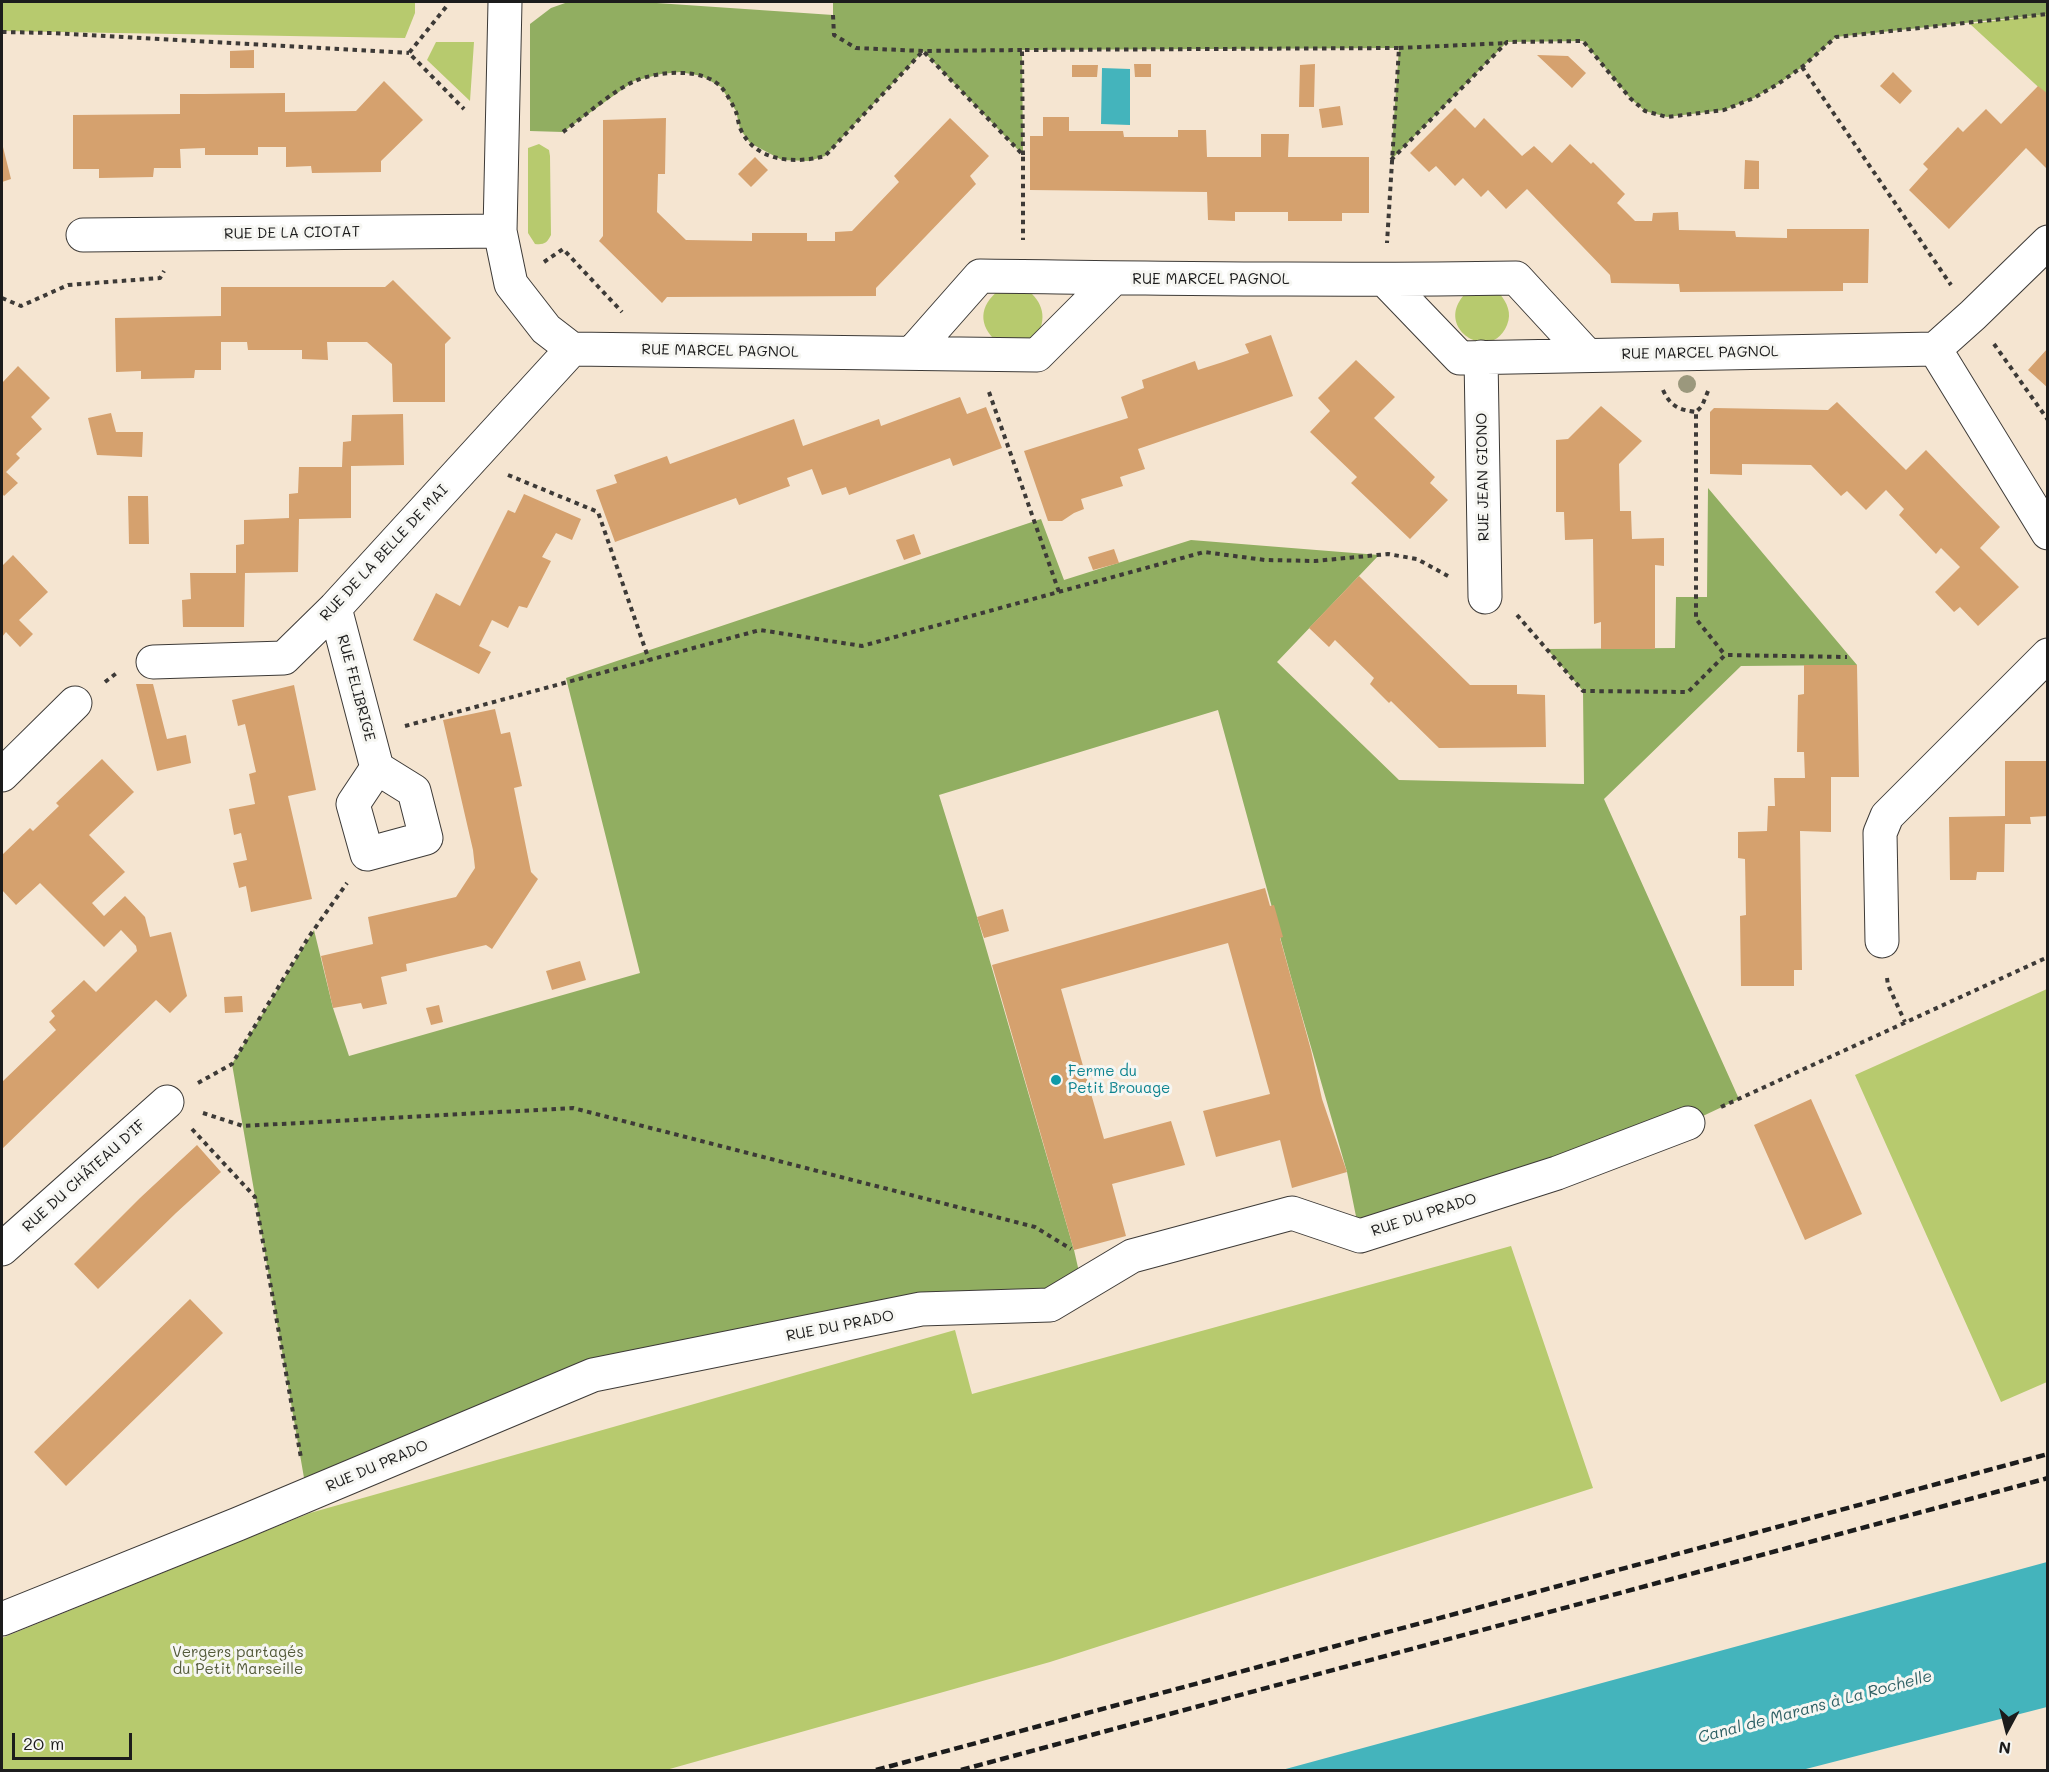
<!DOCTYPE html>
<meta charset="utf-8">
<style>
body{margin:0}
#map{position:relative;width:2049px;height:1772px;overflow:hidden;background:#f5e5d1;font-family:Mali,sans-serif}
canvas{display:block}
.frame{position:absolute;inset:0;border:3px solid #1c1c1c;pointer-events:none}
.north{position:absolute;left:1977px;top:1700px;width:60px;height:60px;-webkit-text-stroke:4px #f6f6f2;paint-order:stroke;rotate:187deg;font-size:16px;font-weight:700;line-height:24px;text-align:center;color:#1c1c1c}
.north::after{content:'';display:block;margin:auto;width:21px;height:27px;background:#1c1c1c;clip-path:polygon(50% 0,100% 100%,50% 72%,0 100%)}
.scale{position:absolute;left:12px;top:1733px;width:120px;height:27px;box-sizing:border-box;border:3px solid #1c1c1c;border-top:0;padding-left:8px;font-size:18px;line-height:21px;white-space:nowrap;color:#1c1c1c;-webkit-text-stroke:4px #f6f6f2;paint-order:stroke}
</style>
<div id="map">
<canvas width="2049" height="1772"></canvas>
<div class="frame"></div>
<div class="north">N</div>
<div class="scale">20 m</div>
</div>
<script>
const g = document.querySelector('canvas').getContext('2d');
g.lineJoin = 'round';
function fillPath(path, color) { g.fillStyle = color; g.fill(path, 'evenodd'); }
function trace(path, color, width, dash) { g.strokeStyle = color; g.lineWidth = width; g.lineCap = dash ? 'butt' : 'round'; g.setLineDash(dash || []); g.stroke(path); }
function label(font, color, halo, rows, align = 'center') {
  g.font = font + ' Mali,sans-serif'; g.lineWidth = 6; g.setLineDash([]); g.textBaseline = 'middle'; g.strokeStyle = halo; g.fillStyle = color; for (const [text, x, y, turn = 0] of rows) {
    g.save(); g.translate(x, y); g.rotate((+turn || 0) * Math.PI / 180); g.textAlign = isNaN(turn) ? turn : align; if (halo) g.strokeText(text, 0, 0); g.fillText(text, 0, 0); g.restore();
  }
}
fillPath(new Path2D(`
 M2 2H415V13L405 38 2 31Z
 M2047 14V95L1970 24Z
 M436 42H474L470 101 427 60Z
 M539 144 549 150 550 156 551 235C547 243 544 245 535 244L528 233V148Z
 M999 290 1029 291C1045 305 1047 322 1034 340L997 342C978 325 979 306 999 290Z
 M1467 292 1500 294C1507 303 1512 313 1507 325 1491 365 1430 327 1467 292Z
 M2047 989V1382L2001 1402 1855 1075Z
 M1511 1246 1593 1488 1050 1662 666 1770H2V1638L310 1513 955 1330 972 1394Z`), '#b7ca6e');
fillPath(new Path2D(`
 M568 2H642L833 15V2H2047L2048 14 1836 37 1802 67 1778 84 1754 98 1724 110 1667 117 1645 111 1630 98 1583 41 1507 42 1391 160 1399 48 1022 50 1023 155 923 51 825 156 809 161 782 160 750 143 740 129 736 111 721 87 702 76 680 72 661 74 634 81 563 132 530 131V24L551 8Z
 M1708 488 1857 665 1741 666 1604 799 1739 1099 1688 1123 1360 1236 1347 1172 1294 988 1218 710 939 795 977 917 1074 1250 1082 1285 593 1375 307 1495 232 1064 314 930 333 1008 349 1056 640 973 566 678 1041 519 1064 580 1191 540 1379 555 1277 662 1399 780 1584 784 1583 691 1547 649 1675 648 1676 597H1707Z`), '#91ae61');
fillPath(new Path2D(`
 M1102 68 1130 69V125L1101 124Z
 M2047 1562V1707L1802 1770H1282Z`), '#44b4bc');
fillPath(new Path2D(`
 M254 50V68H230V51Z
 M1537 55 1568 56 1586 73 1572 88Z
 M1134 64H1151V77H1135Z
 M1315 64 1314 107H1299L1300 65Z
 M1072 65H1098L1097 77H1072Z
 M1893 72 1912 91 1900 104 1880 86Z
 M384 81 423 120 381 161V172L312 173 311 166 286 167V147H258V155H205V148L180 149 181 168H154L153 177 99 178V169H73V115L180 114V94H204L285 93V112L356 111Z
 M2038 86 2048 94V166L2046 168 2026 148 1949 229 1909 190 1928 169 1923 164 1958 127 1963 132 1986 109 2001 124Z
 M1340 106 1343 125 1322 128 1319 109Z
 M1455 108 1475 128 1484 118 1522 156 1534 146 1552 163 1570 144 1591 164 1593 162 1625 194 1617 203 1635 221H1652L1653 213 1678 212 1679 230 1735 231 1736 237 1787 238V229H1869L1868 283H1843V291L1680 292 1679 284 1611 283 1610 275 1527 189 1506 209 1488 190 1481 197 1463 178 1455 186 1436 166 1429 172 1410 153Z
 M1043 117H1069V131H1123L1124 137H1178V130H1206L1207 157H1261V134H1289L1288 157H1369V213H1342V221H1288V212H1235V221L1208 220 1207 192 1030 190V136H1043Z
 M666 118 665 174H658L657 212 686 240 752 241V233H807V241H835V232L852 231 899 182 894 176 950 118 989 156 970 176 976 184 876 288V296L667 297 662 303 599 241 603 236V120Z
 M2 143 11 179 2 182Z
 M755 157 768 170 751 187 738 174Z
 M1745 160 1759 161V189H1744Z
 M393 280 451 338 445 344V402H393L392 364 367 342H327L328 360 302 359V350H248L247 342H221V370H195L194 378 141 379V371L116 372 115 318 221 316V287H385Z
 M1271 335 1293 396 1138 449 1145 469 1120 477 1123 486 1081 499 1084 509 1074 513 1062 521H1048L1024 451 1128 418 1121 397 1144 388 1142 380 1195 361 1198 370 1223 362 1249 353 1245 344Z
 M2048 348V388L2028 370Z
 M1356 360 1395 397 1374 418 1435 477 1430 483 1448 500 1410 539 1351 483 1357 477 1310 432 1330 411 1318 398Z
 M18 366 50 398 31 417 42 429 16 454 20 458 6 472 18 483 4 496 2 493V383Z
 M960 397 967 414 986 407 1002 448 953 466 950 458 849 495 846 487 822 495 812 469 787 478 790 486 763 496 739 505 736 498 615 542 596 490 617 483 614 475 667 456 670 464 794 419 803 446 879 419 881 426Z
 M1837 402 1906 470 1926 450 2000 527 1980 548 2019 587 1978 626 1960 607 1954 612 1935 592 1960 567 1941 548 1936 554 1899 515 1904 509 1886 490 1866 510 1847 491 1841 496 1811 465 1742 464V475L1710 474V412L1714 408 1828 410Z
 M1601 406 1642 441 1619 464 1620 511H1631L1632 539 1664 538V566L1655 565V649H1601V622L1594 624 1593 539 1565 540 1564 512H1556V440L1568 439Z
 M111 413 116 432H143L142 457 97 455 88 418Z
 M403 414 404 465 351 466V518L299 519 298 572 245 573 244 627H183L182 600 191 599 190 573H236V545L244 544V520L289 518V494L298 493 299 467H342L343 442 351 441 352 415Z
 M524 494 581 519 572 540 556 533 542 557 551 561 527 608 519 606 508 628 492 620 479 646 491 652 479 674 413 640 436 593 460 606 508 510 515 513Z
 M128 496H148L149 544H129Z
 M914 534 921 554 904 560 896 540Z
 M1114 549 1119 563 1093 570 1088 557Z
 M13 555 48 592 19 620 33 634 20 647 6 632 2 637V566Z
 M1359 576 1470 685H1517V694L1545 695 1546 747 1439 748 1391 701 1389 703 1370 684 1374 678 1335 640 1329 647 1309 628Z
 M1804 665H1857L1859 777H1831V832L1800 831 1802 970H1794V986H1741L1740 916 1746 915 1745 859 1738 858V832L1767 831 1768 806H1775L1774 778H1805L1804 752H1797L1798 695 1804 694Z
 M136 684H153L167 739 186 735 191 763 157 771Z
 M294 685 316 790 288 796 312 899 251 912 246 886 239 888 233 863 247 860 241 833 234 835 229 809 255 804 249 774 256 772 245 724 238 726 232 700Z
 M495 709 501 734 510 732 522 786 514 788 531 872 538 879 492 949 486 945 406 964 407 971 381 977 387 1004 363 1009 361 1003 333 1008 321 956 373 944 368 917 456 897 475 868 473 850 443 720Z
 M102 759 134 792 89 835 125 872 92 903 104 916 125 896 145 917 150 937 171 932 187 996 170 1013 156 1000 2 1149V1082L56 1030 49 1022 55 1016 51 1011 84 980 96 992 137 951 136 946 121 930 104 947 40 883 16 905 2 890V855L30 828 33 831 59 806 56 803Z
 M2005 761H2048V816L2030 817 2031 824H2005L2004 872H1977L1976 880H1950L1949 817 2005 816Z
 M1265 888 1270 906 1274 905 1283 937 1280 938 1311 1050 1322 1099 1347 1172 1292 1188 1280 1140 1216 1157 1203 1111 1270 1094 1228 943 1061 989 1104 1139 1171 1121 1185 1165 1112 1184 1126 1236 1074 1250 992 965Z
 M1003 909 1009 931 984 938 977 917Z
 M580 961 586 980 552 990 546 971Z
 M242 996 243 1012 225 1013 224 997Z
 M439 1005 443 1022 431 1025 426 1008Z
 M1811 1099 1862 1214 1805 1240 1754 1125Z
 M197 1145 221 1172 176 1213 98 1289 74 1264 140 1198Z
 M190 1299 223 1333 66 1486 34 1452Z`), '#d5a16e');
const minor = new Path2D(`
 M505 2 500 231 511 284 546 329 572 349 1037 355 1113 279
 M83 235 500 231
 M1385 280 1460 358 1935 349 2048 533
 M1935 349 1973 315 2048 242
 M912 353 980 276C1159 278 1337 281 1516 278L1587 355
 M1481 357 1485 597
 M335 608 377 768 414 791 426 838 367 854 353 804 377 768
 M153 662 284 658 335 608 572 349
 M2 775 75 703
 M1882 941 1880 833 1887 816 2048 655
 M2 1249 167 1102
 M2 1619 238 1524 593 1375 921 1309 1050 1305 1132 1256 1292 1213 1360 1236 1557 1173 1688 1123`);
trace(minor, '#3d3a37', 35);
trace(new Path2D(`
 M446 7 409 53 464 109
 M833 15 834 35 856 48 923 51 1022 50
 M2 32 52 33 409 53
 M1399 48 1507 43
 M1802 67 1951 285
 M563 132C584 117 612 91 635 81 658 71 704 67 722 88 727 94 733 105 736 112 738 117 738 124 741 130 756 162 795 164 825 156L923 51 1023 155V240
 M1023 155 1022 50 1399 48 1387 243
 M1391 160 1507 42 1583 41 1630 98 1645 111 1667 117 1724 110 1754 98 1778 84 1802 67 1836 37 2048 14
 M544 262 563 249 622 312
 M2 298 21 306 68 285 160 278 164 271
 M1994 344 2048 420
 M1663 390C1670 406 1679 410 1696 412
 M1708 391 1702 406 1696 412V619L1725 655
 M989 392 1059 592
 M508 475 598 512 649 660
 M1517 615 1583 691 1688 692 1725 655 1847 657
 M105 682 118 672
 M405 726 760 630 862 646 1204 552 1265 560 1315 561 1388 554 1417 559 1448 576
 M1887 978 1888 985 1905 1022
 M198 1083 232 1064 308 938 347 883
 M1721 1107 2048 957
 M203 1113 243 1126 573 1108 1035 1227 1071 1249
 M192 1129 255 1197 301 1458
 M2046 1770H2048`), '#3d3a37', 4, [4.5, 4.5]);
trace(minor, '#fff', 33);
trace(new Path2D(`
 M876 1770 2048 1454
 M961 1770 2048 1478`), '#1c1c1c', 4.5, [9, 4.5]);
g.fillStyle = '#9b987d';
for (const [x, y] of [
 [1687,384]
]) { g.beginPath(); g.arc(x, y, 9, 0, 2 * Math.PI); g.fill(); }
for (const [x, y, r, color] of [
 [1056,1080,6,"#0f9aa8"]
]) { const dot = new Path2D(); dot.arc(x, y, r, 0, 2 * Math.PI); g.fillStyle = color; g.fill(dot); trace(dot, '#f6f6f2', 2); }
label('15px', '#1c1c1c', '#f6f6f2', [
 ["RUE DE LA CIOTAT",292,233,-1],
 ["RUE MARCEL PAGNOL",1211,279],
 ["RUE MARCEL PAGNOL",720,351,1],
 ["RUE MARCEL PAGNOL",1700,353,-1],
 ["RUE JEAN GIONO",1483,477,-91],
 ["RUE DE LA BELLE DE MAI",384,553,-47],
 ["RUE FELIBRIGE",356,688,75],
 ["RUE DU CHÂTEAU D'IF",84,1176,-42],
 ["RUE DU PRADO",1424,1215,-18],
 ["RUE DU PRADO",840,1326,-11],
 ["RUE DU PRADO",377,1466,-23]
]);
label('15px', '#0d838f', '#f6f6f2', [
 ["Ferme du",1068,1071],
 ["Petit Brouage",1068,1088]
], 'left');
label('15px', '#525939', '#f6f6f2', [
 ["Vergers partagés",238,1652],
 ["du Petit Marseille",238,1669]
]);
label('italic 16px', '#2e6064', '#f6f6f2', [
 ["Canal de Marans à La Rochelle",1815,1707,-15]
]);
</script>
